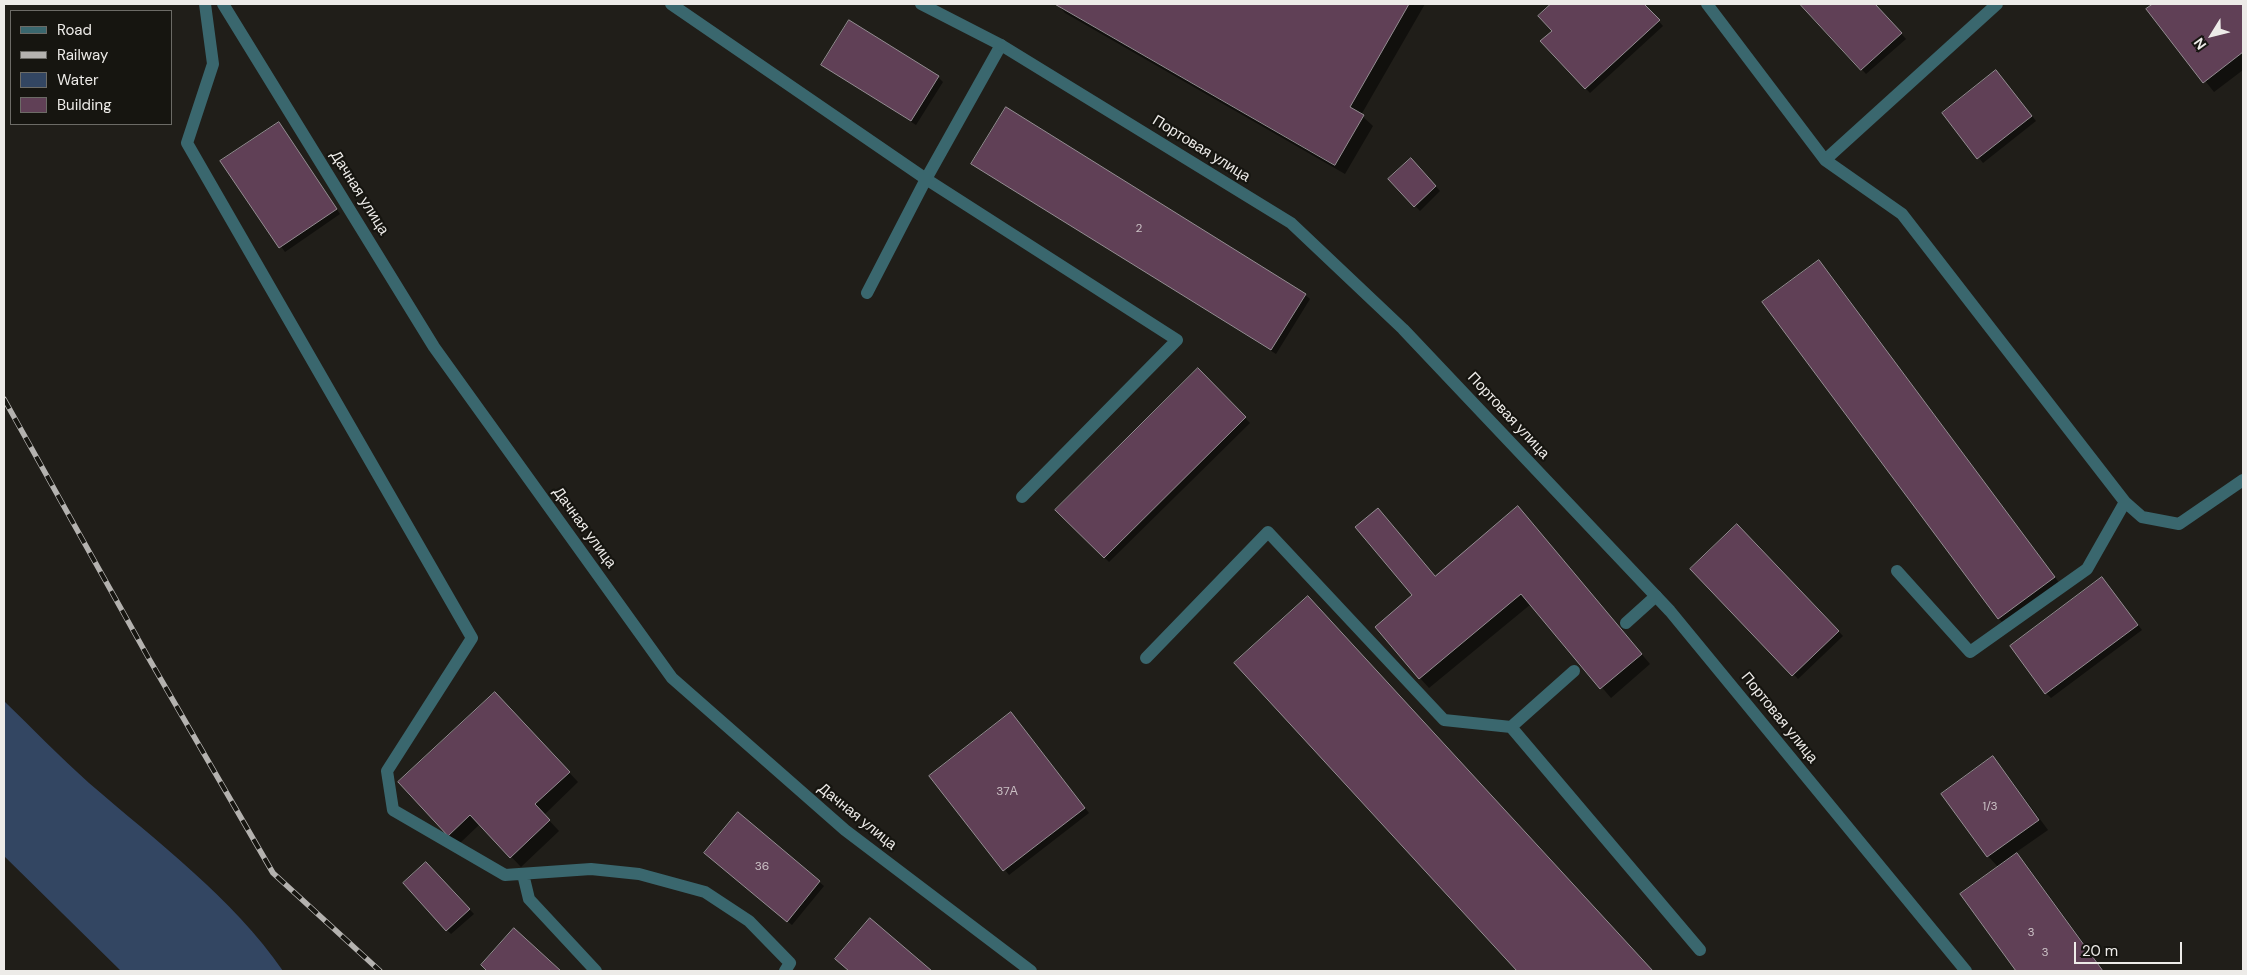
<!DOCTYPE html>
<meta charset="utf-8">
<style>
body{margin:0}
#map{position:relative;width:2247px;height:975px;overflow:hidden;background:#201e19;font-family:"DM Sans",sans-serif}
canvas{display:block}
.frame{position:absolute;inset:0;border:5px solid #edebe8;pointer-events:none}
.legend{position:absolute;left:10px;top:10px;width:162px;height:115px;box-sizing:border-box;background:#161510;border:1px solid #6c6b66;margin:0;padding:6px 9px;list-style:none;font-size:15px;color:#edebe8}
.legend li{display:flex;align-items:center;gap:10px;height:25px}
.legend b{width:25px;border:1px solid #6c6b66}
.north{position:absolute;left:2187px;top:10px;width:50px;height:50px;-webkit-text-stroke:4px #161510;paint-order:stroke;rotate:234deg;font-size:14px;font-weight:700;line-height:20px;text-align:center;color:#edebe8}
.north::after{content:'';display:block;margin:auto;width:18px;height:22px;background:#edebe8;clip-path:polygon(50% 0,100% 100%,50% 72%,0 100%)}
.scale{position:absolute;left:2074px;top:942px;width:108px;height:22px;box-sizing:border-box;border:2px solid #edebe8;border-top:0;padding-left:6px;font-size:15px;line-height:18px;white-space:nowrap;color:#edebe8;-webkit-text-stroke:4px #161510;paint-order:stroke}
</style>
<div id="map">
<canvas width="2247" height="975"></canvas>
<div class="frame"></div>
<ul class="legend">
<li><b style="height:6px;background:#3a676e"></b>Road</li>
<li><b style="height:6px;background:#b4b2af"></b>Railway</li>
<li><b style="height:14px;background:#334662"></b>Water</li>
<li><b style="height:14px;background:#604056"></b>Building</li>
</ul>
<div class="north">N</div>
<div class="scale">20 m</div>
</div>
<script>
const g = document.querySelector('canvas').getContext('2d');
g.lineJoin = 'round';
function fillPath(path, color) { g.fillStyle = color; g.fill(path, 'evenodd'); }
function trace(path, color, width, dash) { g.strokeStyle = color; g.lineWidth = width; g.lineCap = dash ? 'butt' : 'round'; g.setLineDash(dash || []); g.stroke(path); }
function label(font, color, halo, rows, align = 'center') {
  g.font = font + ' "DM Sans",sans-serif'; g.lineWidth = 4.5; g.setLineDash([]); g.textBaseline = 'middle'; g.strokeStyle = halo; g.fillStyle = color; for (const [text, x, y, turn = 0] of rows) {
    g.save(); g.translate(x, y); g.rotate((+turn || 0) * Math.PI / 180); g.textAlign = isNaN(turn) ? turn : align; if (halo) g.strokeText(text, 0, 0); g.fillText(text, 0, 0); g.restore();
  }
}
fillPath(new Path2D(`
 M4 701C32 728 60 757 89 783 156 841 233 898 283 971H121L4 856Z`), '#334662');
fillPath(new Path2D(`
 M1057 4H1425L1361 115 1373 126 1345 174 1065 13Z
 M1553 4H1643L1663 26 1590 93 1542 41 1553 31 1540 16Z
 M1802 4H1874L1906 39 1866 74Z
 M2155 4H2243V70L2214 92 2148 9Z
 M823 65 938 77 943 82 916 125Z
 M2000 76 2036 121 1983 163 1943 113Z
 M283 128 340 214 285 252 222 162Z
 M973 164 1305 295 1310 299 1276 354Z
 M1415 164 1440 191 1420 211 1390 179Z
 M1819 261 1828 271 2063 588 2008 628 1999 619Z
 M1198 370 1250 423 1109 562 1057 510Z
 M1518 508 1650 664 1611 698 1531 604 1429 688 1420 678 1414 595Z
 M1737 526 1843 636 1798 679 1692 569Z
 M2102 579 2142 630 2051 698 2046 693Z
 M1318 607 1652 971H1519L1236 663Z
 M505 704 578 782 544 815 559 831 521 867 480 824 459 844 449 835Z
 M1016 719 1089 813 1009 875 931 776Z
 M1992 758 2002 768 2048 830 2015 853 2026 864 2104 971H2017L1962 895 1999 868 1988 856Z
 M738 814 824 886 792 925 710 858Z
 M426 864 474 914 451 934 447 930Z
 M870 920 930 971H850L842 964Z
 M514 930 559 971H489L482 965Z`), '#0007');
const building = new Path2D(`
 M1055 4H1409L1350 107 1364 115 1335 165Z
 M1551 4H1644L1660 20 1585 89 1540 41 1552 31 1538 16Z
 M1800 4H1875L1902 33 1861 70Z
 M2153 4H2243V52L2203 83 2146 9Z
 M849 20 939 76 911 121 821 65Z
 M1996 70 2032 116 1977 159 1942 113Z
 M1006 107 1306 294 1271 350 971 164Z
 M279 122 337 209 279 248 220 161Z
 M1411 158 1436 186 1414 207 1388 179Z
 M1819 260 2055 577 1998 619 1762 302Z
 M1198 368 1246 417 1104 558 1055 510Z
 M1518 506 1642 654 1600 689 1521 594 1419 679 1375 627 1412 595 1355 527 1378 508 1435 576Z
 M1737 524 1839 631 1792 676 1690 569Z
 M2102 577 2138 625 2045 694 2010 646Z
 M1308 596 1653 971H1517L1234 663Z
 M495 692 570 772 535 804 550 820 510 858 470 815 448 836 398 782Z
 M1011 712 1085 808 1003 871 929 776Z
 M1993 756 2039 820 1987 857 1941 794Z
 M738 812 820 881 787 922 704 853Z
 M2017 853 2103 971H2016L1960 894Z
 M426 862 470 909 446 931 403 883Z
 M870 918 932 971H849L835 959Z
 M514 928 561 971H487L481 965Z`);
fillPath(building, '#604056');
trace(building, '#948d92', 1);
trace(new Path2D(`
 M205 4 213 64 187 143 472 638 387 771 393 810 505 875 591 869 639 874 705 892 749 921 790 963 785 971
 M671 4 926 179 1177 340 1022 497
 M1707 4 1825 160 1902 214 2125 502 2087 569 1970 652 1897 571
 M1825 160 1997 4
 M867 293 926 179 1001 45
 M2125 502 2142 517 2179 524 2243 480
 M1626 623 1656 596
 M1146 658 1268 532 1444 720 1511 727
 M1574 671 1511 727 1700 950
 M523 874 529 899 596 971`), '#3a676e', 12);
trace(new Path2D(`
 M223 4 434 347 672 678 845 830 1031 971
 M921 4 1001 45 1291 223 1403 329 1670 611 1966 971`), '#3a676e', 12);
const rail = new Path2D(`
 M4 399 148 657 273 873 380 971`);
trace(rail, '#b4b2af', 5.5);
trace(rail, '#161510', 4, [11]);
label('12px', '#cac0c4', null, [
 ["2",1139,229],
 ["37А",1007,792],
 ["1/3",1990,807],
 ["36",762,867],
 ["3",2031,933],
 ["3",2045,953]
]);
label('15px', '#edebe8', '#161510', [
 ["Портовая улица",1201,149,32],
 ["Дачная улица",359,193,58],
 ["Портовая улица",1508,416,47],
 ["Дачная улица",584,528,54],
 ["Портовая улица",1779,718,51],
 ["Дачная улица",857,817,39]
]);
</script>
